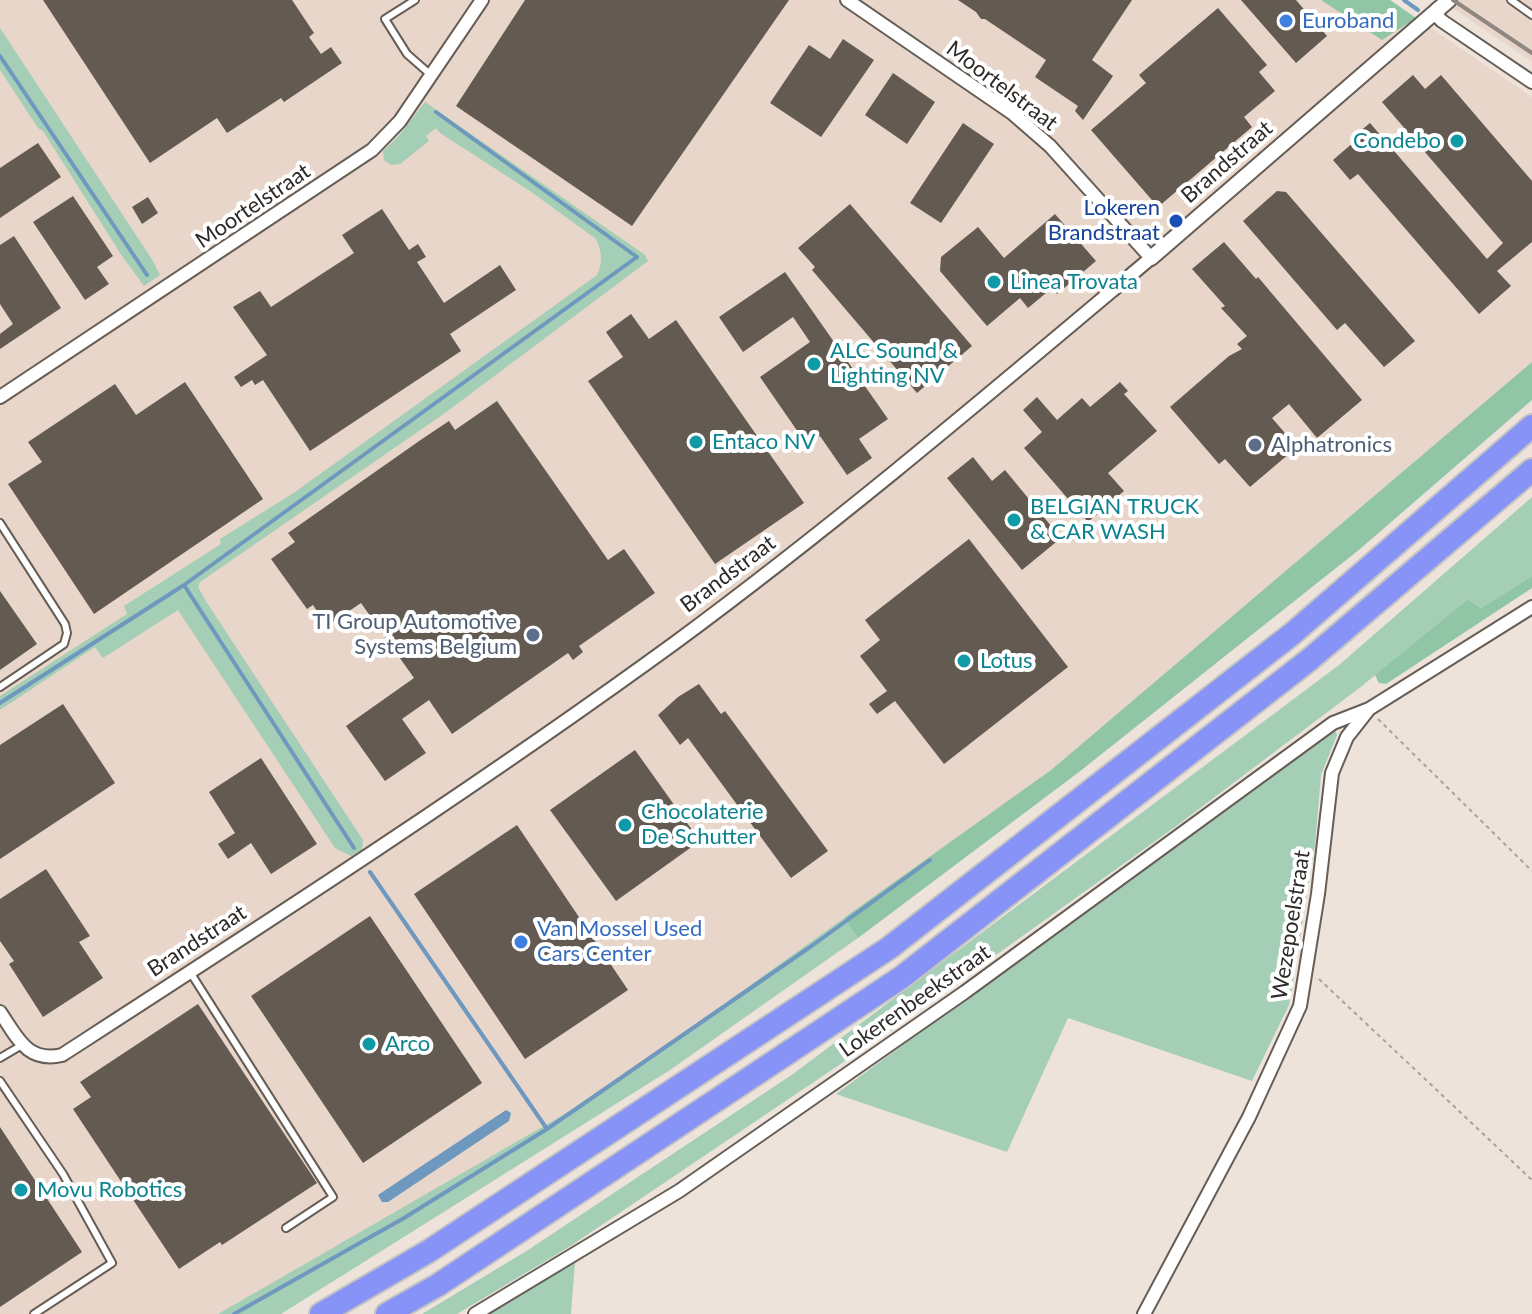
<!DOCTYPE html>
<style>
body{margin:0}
canvas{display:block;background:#eee3da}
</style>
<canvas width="1532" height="1314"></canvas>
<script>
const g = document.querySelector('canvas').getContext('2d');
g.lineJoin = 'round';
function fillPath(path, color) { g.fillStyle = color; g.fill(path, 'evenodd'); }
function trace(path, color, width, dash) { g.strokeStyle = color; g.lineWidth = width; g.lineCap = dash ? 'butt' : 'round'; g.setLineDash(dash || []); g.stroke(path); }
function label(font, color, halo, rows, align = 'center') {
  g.font = font + ' Lato,sans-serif'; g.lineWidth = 8; g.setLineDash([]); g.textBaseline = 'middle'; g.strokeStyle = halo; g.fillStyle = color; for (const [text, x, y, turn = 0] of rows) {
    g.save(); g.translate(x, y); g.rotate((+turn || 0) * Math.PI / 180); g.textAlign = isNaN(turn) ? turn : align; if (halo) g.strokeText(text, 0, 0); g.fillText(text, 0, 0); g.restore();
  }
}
fillPath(new Path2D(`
 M0 0H1390L1532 97V362L1051 770 594 1097 218 1314H0Z
 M1440 0H1532V62L1451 7Z`), '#e7d6c9');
fillPath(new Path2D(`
 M0 28 153 261 160 275 144 286 122 256 43 131 38 128 0 70Z
 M425 102 645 255 648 261 445 413 200 582 198 587 207 603 363 840 362 850 351 856 335 848 178 610 103 658 95 647 0 710V696L127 614 124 606 221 544 220 539 295 492 597 275C603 262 602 252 596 239L530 191 440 133 436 128 426 136 429 141 400 164 391 165 384 160 383 151 398 137Z
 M1532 497V576L1481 608 1468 599 1362 686 1175 827 891 1030 569 1247 457 1314H422L528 1250 793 1074 1339 665Z
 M1334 729 1337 735 1321 775 1315 845 1289 1005 1252 1081 1068 1018 1007 1152 836 1094Z
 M844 918 858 938 670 1070 281 1314H218L594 1097Z
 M575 1262 571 1314H488Z`), '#a4ceb5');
fillPath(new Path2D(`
 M1321 0H1390L1416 18 1382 40Z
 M1532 362V400L1360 549 1079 772 858 938 844 918 1051 770Z
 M1532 576V588L1386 684 1379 683 1375 675 1468 599 1481 608Z`), '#90c5a5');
fillPath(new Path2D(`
 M506 1110 511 1113 509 1121 388 1202H382L378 1195Z`), '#6e98bd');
trace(new Path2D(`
 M1404 0 1418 10
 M0 56 147 275
 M184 585 354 848
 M0 703 184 585 637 257 436 112
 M547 1129 813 945 930 860
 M234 1314 404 1218 547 1129 370 872`), '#6e98bd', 4);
fillPath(new Path2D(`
 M43 0H292L314 33 309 37 321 54 331 47 342 63 284 102 281 98 227 133 217 118 150 163Z
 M525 0H789L632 226 456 106Z
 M958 0H1132L1092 60 1113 76 1083 120 1075 111 1078 106 1035 77 1046 60 985 19H981L976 12Z
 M1241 0H1296L1327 36 1296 63Z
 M1218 8 1267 65 1259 72 1275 91 1244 117 1252 127 1158 207 1091 130 1146 83 1139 75Z
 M843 39 874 60 821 137 770 103 809 45 830 59Z
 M893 73 935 102 907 144 865 115Z
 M1413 75 1425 89 1441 75 1532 181V242L1497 271 1511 286 1479 314 1358 174 1350 180 1333 160 1362 135 1359 132 1370 123 1487 259 1503 243 1382 102Z
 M963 123 994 144 941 223 910 203Z
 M38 143 61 177 0 218V168Z
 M1277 191 1286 192 1415 341 1384 367 1345 323 1337 330 1243 221Z
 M73 196 113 256 97 267 109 284 85 300 33 222Z
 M148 197 158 213 142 224 132 207Z
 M850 204 972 346 917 393 812 270 815 267 798 248Z
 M382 209 409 250 418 244 426 257 417 262 444 303 500 265 516 290 450 334 461 351 310 451 263 380 255 385 252 380 241 387 234 377 267 355 233 307 260 291 271 307 354 253 342 235Z
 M1055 214 1096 261 1057 294 1052 288 1028 308 1020 298 987 326 940 271 941 257 978 227 1004 258Z
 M14 236 61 308 0 349V334L13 324 0 304V245Z
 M1224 242 1256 279 1258 277 1362 400 1317 438 1289 404 1272 418 1297 447 1250 487 1225 459 1219 464 1170 407 1229 356 1242 349 1237 344 1247 336 1221 308 1225 306 1192 269Z
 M785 272 888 419 859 439 872 458 847 475 820 436 807 445 760 377 810 342 793 317 743 352 719 317Z
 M631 314 649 339 676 320 804 503 715 564 588 381 623 357 606 332Z
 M185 382 263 499 94 614 8 484 42 462 28 442 115 384 136 415Z
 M1120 382 1128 391 1124 394 1157 431 1108 473 1124 491 1088 522 1024 448 1042 432 1023 410 1037 397 1057 420 1082 398 1090 407Z
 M497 401 608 560 624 549 655 593 579 646 583 652 573 660 568 653 452 734 429 700 402 719 426 753 385 781 346 726 414 678 361 603 327 626 313 605 307 609 271 559 295 542 288 533 422 439 449 421 455 430Z
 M973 457 992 481 1005 470 1061 538 1022 570 947 478Z
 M969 539 1068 667 944 764 895 701 877 714 869 704 887 691 860 656 880 640 865 620Z
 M0 591 37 644 0 670Z
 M699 684 721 714 725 711 828 851 791 878 688 738 680 745 658 715 678 697Z
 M63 704 115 783 0 859V745Z
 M635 750 700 841 616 901 550 810Z
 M261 758 317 844 271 874 251 843 228 859 218 844 235 833 209 792Z
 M517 825 628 990 525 1059 414 894Z
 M46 869 90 936 79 942 103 978 43 1017 9 964 14 961 0 941V899Z
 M370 916 482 1083 363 1163 251 996Z
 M198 1004 317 1183 222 1245 220 1242 179 1269 73 1109 91 1097 80 1082Z
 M0 1127 82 1252 0 1307Z`), '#635a52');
const service = new Path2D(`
 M415 0 385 19 407 54 431 75
 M1511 0 1532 15
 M0 523 65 624 67 633 64 644 0 687
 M190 972 333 1197 286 1228
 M0 1058 22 1045
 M0 1081 63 1174 112 1263 34 1314`);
const minor = new Path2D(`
 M1437 9 1438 17 1442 21 1532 82
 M0 397 372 150 400 121 482 0
 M0 1012C17 1037 27 1063 62 1055 269 921 477 787 676 642 840 521 995 389 1151 258L1050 146 1012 113 847 0
 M475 1314 679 1191 965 992 1333 723 1369 709
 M1144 1314 1249 1117 1300 1006 1318 894 1332 773 1347 737 1369 709 1532 607`);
const tertiary = new Path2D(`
 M1151 258 1449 0`);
const motorway = new Path2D(`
 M321 1314 429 1251 889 948 1292 634 1532 426
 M387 1314 438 1285 902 977 1309 660 1532 470`);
trace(service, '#665d55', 10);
trace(minor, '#665d55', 16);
trace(tertiary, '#665d55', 18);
trace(motorway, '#c4c3c3', 26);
trace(new Path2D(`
 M1378 719 1532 871
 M1319 979 1532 1180`), '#a9a19a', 2, [4, 4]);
trace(service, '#fff', 6);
trace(minor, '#fff', 12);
trace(tertiary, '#fff', 14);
trace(motorway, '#8893f7', 22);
trace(new Path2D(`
 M1453 0 1532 53`), '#8f8882', 4);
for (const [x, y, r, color] of [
 [1286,21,8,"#3f7fe0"],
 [1457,141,8,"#0f9aa8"],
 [1176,221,8,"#1a4fb4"],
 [994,282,8,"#0f9aa8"],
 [814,364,8,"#0f9aa8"],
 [696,442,8,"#0f9aa8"],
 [1255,445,8,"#5c6f8a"],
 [1014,520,8,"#0f9aa8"],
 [533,635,8,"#5c6f8a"],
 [964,661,8,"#0f9aa8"],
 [625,825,8,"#0f9aa8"],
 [521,942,8,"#3f7fe0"],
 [369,1044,8,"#0f9aa8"],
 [21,1190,8,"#0f9aa8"]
]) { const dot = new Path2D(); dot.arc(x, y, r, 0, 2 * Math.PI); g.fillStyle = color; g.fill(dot); trace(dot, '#fff', 3); }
label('22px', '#366cbe', '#fff', [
 ["Euroband",1302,21],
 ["Van Mossel Used",537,929],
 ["Cars Center",537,954]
], 'left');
label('22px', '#2e2a27', '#fff', [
 ["Moortelstraat",1002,86,37],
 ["Brandstraat",1227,162,-41],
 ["Moortelstraat",253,206,-34],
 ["Brandstraat",728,574,-37],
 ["Wezepoelstraat",1291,925,-81],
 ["Brandstraat",197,941,-33],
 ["Lokerenbeekstraat",915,1001,-35]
]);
label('22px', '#0d838f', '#fff', [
 ["Condebo",1441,141,"right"],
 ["Linea Trovata",1010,282],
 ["ALC Sound &",830,351],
 ["Lighting NV",830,376],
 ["Entaco NV",712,442],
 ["BELGIAN TRUCK",1030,507],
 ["& CAR WASH",1030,532],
 ["Lotus",980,661],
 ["Chocolaterie",641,812],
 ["De Schutter",641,837],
 ["Arco",385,1044],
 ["Movu Robotics",37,1190]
], 'left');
label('22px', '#164399', '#fff', [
 ["Lokeren",1160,208],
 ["Brandstraat",1160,233]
], 'right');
label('22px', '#4e5e75', '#fff', [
 ["Alphatronics",1271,445],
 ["TI Group Automotive",517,622,"right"],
 ["Systems Belgium",517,647,"right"]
], 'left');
</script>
